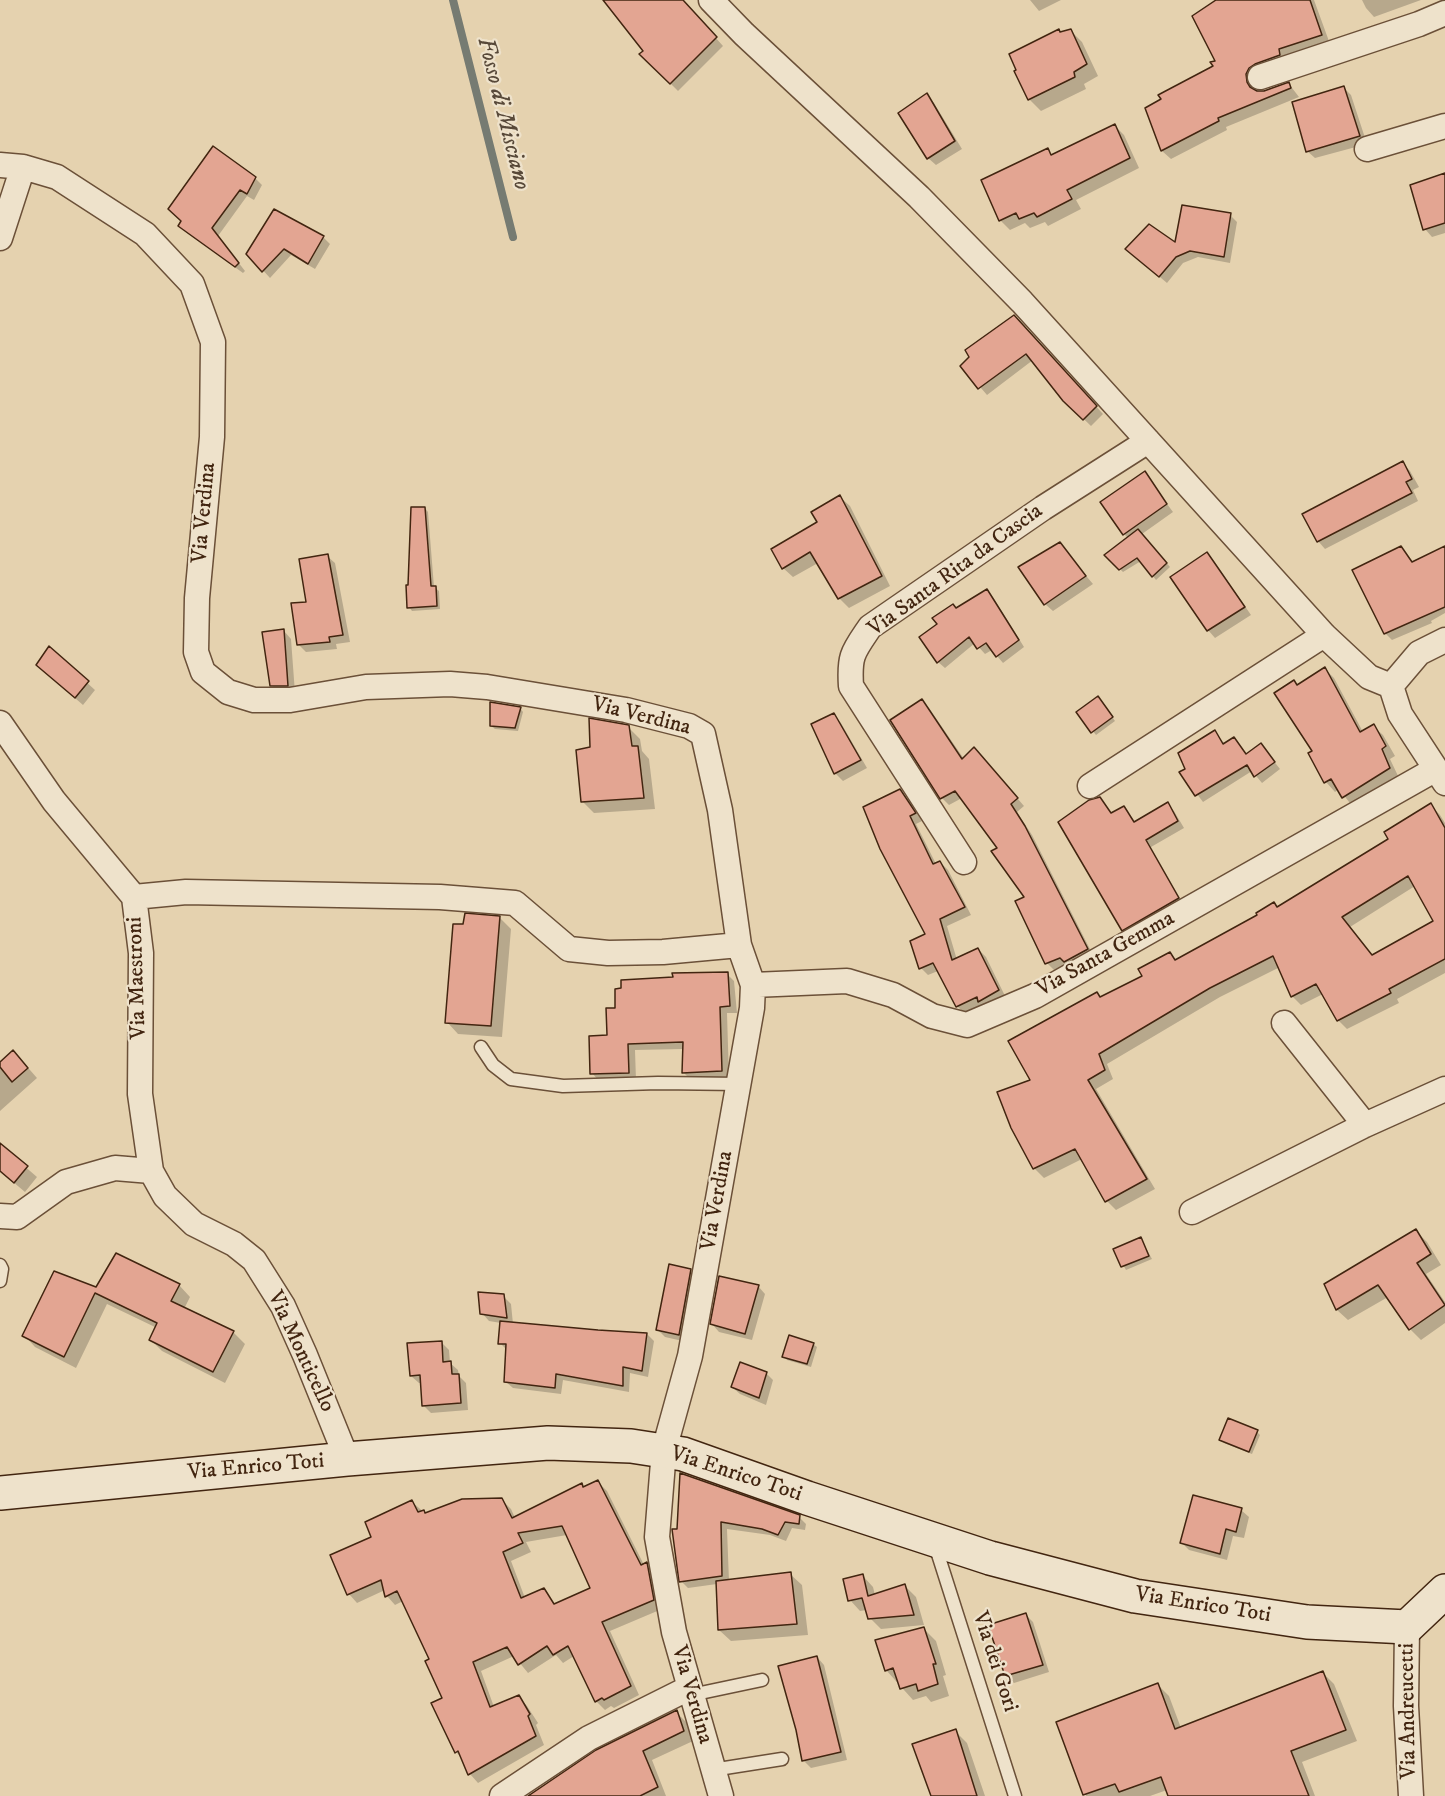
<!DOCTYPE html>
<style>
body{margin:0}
canvas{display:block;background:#e5d2af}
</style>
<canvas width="1445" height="1796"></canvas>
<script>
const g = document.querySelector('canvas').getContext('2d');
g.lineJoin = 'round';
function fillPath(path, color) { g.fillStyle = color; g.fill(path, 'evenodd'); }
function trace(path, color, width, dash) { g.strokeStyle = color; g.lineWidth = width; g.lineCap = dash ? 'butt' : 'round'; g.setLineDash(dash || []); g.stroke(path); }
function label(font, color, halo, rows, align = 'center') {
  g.font = font + ' "IM FELL DW Pica",serif'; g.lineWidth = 4.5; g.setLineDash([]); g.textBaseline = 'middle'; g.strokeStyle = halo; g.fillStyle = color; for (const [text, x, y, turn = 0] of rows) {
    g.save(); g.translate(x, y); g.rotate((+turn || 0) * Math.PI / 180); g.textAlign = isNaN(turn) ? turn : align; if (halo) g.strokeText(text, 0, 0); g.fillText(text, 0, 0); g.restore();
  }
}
fillPath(new Path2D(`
 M605 0H672L699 19 723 46 678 91 641 54 645 51Z
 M1030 0H1061L1039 11Z
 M1218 0H1314L1330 44 1254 84 1255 91 1258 93 1289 84 1299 97 1226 127 1227 130 1171 159 1162 151 1147 109 1215 66 1217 62Z
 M1362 0H1421L1374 17 1366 8Z
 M1070 30 1082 42 1098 76 1084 84 1086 89 1041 111 1029 99 1061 33Z
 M1344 88 1351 95 1367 144 1315 158 1307 151Z
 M927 95 934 103 962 149 936 165 928 158Z
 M1114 125 1124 135 1139 168 1076 200 1081 209 1048 226 1045 222 1030 228 1025 223 1010 230 1000 220 1048 150 1053 156Z
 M1445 174V233L1432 237 1425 229Z
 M255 178 262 185 254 200 247 196 218 236 245 271 243 273 187 233 180 226Z
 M1230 215 1237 222 1230 263 1198 257 1183 263 1167 283 1135 256 1176 244Z
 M323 237 330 244 315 269 291 255 270 278 248 254Z
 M1021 324 1103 414 1091 426 1064 400 1033 360 987 395 962 366Z
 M1403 463 1410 471 1419 487 1413 490 1418 501 1325 549 1318 541Z
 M1144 473 1173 512 1142 534 1170 567 1156 580 1141 561 1123 572 1106 556 1128 538 1124 534Z
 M840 497 850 506 890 586 849 608 839 598 818 563 793 577 783 568Z
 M425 508 428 512 434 587 439 591 440 609 412 611 409 607Z
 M1059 544 1093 584 1053 611 1045 604Z
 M1401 548 1414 563 1445 548V613L1431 621 1432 623 1392 640 1385 633Z
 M1207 554 1214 561 1251 615 1215 638 1208 630 1172 577Z
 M327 556 335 563 350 642 336 644 337 649 306 652 299 645 308 603Z
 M987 591 993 597 1024 647 1003 663 992 650 985 654 975 643 945 668 938 662 956 609Z
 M284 631 291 639 295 693H279L272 685Z
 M49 648 95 690 83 705 45 672Z
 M1325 669 1334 678 1363 732 1373 726 1383 735 1395 756 1390 759 1399 778 1353 807 1339 789 1335 792 1326 782 1314 751Z
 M921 701 929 708 964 759 981 756 1024 806 1017 812 1032 835 1094 957 1054 970 1047 963 1027 897 999 848 962 798 949 805 942 798Z
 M1101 701 1115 721 1096 735 1078 713Z
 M520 708 523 712 518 731 495 729 491 726Z
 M834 715 841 723 867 768 843 781 836 774 813 725Z
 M628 727 640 739 642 751 649 759 655 809 594 813 583 802 591 749Z
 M1215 732 1225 744 1234 739 1247 755 1261 745 1280 769 1262 783 1252 771 1203 802 1181 773 1187 770Z
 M900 791 908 799 922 821 916 824 936 864 940 862 948 870 971 915 947 926 957 960 978 949 986 957 1006 998 987 1009 983 1005 965 1014 957 1006 938 971 928 975 921 968 927 935Z
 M1099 798 1112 814 1124 808 1136 823 1167 804 1174 811 1184 828 1151 847 1184 905 1129 936 1123 930Z
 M1431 805 1440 815 1445 823V973L1397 999 1399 1003 1347 1029 1338 1020 1323 994 1301 1005 1292 996 1280 967 1220 997 1107 1064 1113 1079 1096 1089 1155 1189 1116 1210 1107 1201 1082 1159 1044 1178 1034 1168 1032 1081 1101 998 1144 977 1170 954 1177 961 1259 916 1274 903 1278 908 1390 840ZM1415 886 1435 922 1373 956 1350 927Z
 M500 918 511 929 502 1037 458 1034 447 1022Z
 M727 974 734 981 737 1013H727L729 1078 691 1080 684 1073V1049L635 1050 636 1080 599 1081 592 1073 608 1037 617 1009 675 979Z
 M23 1062 37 1078 0 1111V1064Z
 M0 1145 37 1177 25 1192 0 1171Z
 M1416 1231 1427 1242 1441 1265 1426 1274 1445 1302V1323L1421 1340 1410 1329 1388 1297 1348 1320 1337 1310 1326 1285Z
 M1141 1239 1152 1259 1126 1270 1115 1250Z
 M690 1270 698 1278 687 1342 665 1337 657 1329Z
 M179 1285 190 1297 184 1309 233 1332 245 1344 225 1383 162 1351 151 1340 157 1328 107 1304 76 1368 35 1347 24 1335 96 1289Z
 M758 1286 765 1294 752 1340 719 1332 712 1324Z
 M503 1296 511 1304 513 1324 647 1334 654 1341 648 1377 630 1373 629 1392 563 1380 561 1394 513 1388 506 1382 507 1350 500 1343 501 1323 489 1321 482 1313Z
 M441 1342 449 1350 450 1363 458 1370 459 1376 466 1383 468 1410 431 1413 423 1405 422 1383H419L411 1376Z
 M813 1344 817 1347 811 1367 787 1360 784 1356Z
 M766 1373 773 1380 766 1405 740 1394 732 1387Z
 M1257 1432 1260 1435 1252 1454 1224 1443 1221 1439Z
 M681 1475 799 1517 806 1524 805 1530 792 1528 786 1541 770 1535 727 1529 729 1581 790 1574 802 1585 808 1635 731 1641 719 1630 717 1584 688 1588 681 1581 678 1530Z
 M598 1482 607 1491 644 1565 647 1564 655 1572 662 1609 610 1631 639 1695 614 1708 611 1706 605 1710 596 1701 574 1656 563 1663 556 1655 528 1673 514 1656 481 1671 494 1707 519 1697 527 1706 538 1723 536 1725 544 1745 478 1783 470 1774 463 1759 456 1752 433 1703 444 1699 431 1659 403 1601 395 1605 387 1596 385 1590 357 1603 349 1594 373 1537 412 1502 426 1514 502 1500 511 1509 515 1518 582 1484 585 1488ZM567 1535 592 1589 556 1605 543 1590 525 1598 511 1561 531 1552 526 1542Z
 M1241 1510 1249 1517 1244 1538 1233 1536 1227 1560 1189 1550 1181 1542Z
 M863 1576 873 1587 875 1595 905 1586 916 1597 924 1625 881 1629 870 1618 867 1610 860 1611 850 1600Z
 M1026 1615 1033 1622 1049 1672 1014 1683 1006 1676Z
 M924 1629 936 1641 946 1675 943 1676 949 1696 931 1702 926 1696 913 1700 886 1670Z
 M817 1657 824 1665 847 1760 811 1768 804 1761 798 1730Z
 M1323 1673 1334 1684 1357 1741 1302 1762 1315 1796H1170L1167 1790 1150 1796H1086L1085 1794 1158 1685 1169 1696 1181 1728Z
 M676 1712 686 1722 693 1741 652 1760 666 1796H530Z
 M955 1731 967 1743 985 1796H932Z`), '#0003');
trace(new Path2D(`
 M453 0 513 237`), '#767b72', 8);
const building = new Path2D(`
 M603 0H683L717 37 670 84 639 54 643 51Z
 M1216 0H1310L1322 35 1279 49 1280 55 1255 64 1249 68 1246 74 1247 82 1250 87 1257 91H1264L1289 82 1291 88 1218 118 1219 121 1161 151 1145 108 1161 99 1158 95 1213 66 1210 62 1215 61 1192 16Z
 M1059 29 1060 32 1071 29 1087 64 1074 72 1075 77 1028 100 1014 71 1016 70 1009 54Z
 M1344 86 1360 136 1306 152 1292 102Z
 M927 93 955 141 927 159 898 113Z
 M1115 124 1130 158 1067 190 1072 199 1037 217 1034 213 1019 219 1016 213 999 221 981 180 1048 148 1051 155Z
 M213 146 256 177 247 194 240 190 212 228 239 263 235 267 178 226 181 221 168 209Z
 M1445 173V223L1423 230 1410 185Z
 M1182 205 1231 213 1224 257 1190 251 1176 257 1159 277 1125 249 1149 224 1175 242Z
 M274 209 324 236 308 264 284 249 262 272 246 254Z
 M1014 315 1097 406 1083 420 1063 401 1026 354 978 389 960 366 969 357 965 350Z
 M1403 461 1412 479 1406 482 1412 493 1317 542 1302 514Z
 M1145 471 1167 504 1123 535 1100 502Z
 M840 495 882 576 838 599 810 552 782 569 771 549 817 522 811 512Z
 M411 507H425L431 586H436L437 606 407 608 406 585H408Z
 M1138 529 1167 563 1152 577 1137 558 1119 570 1104 555Z
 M1060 542 1086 576 1044 605 1018 567Z
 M1401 546 1412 562 1445 546V607L1384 634 1352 570Z
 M1207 552 1245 607 1207 631 1170 577Z
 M328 554 343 635 329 637 330 642 297 645 291 603 306 602 299 559Z
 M987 589 1019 640 996 657 986 643 977 649 969 637 937 663 919 637 937 624 932 618 953 604 956 608Z
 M284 629 288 686H270L262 632Z
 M49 646 89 681 75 698 36 665Z
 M1325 667 1360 732 1374 724 1386 746 1382 749 1390 768 1342 798 1331 779 1324 783 1308 753 1312 751 1274 693 1294 680 1297 685Z
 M1098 696 1113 717 1091 733 1076 712Z
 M922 699 962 759 974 747 1018 798 1011 804 1025 826 1088 949 1064 962 1060 958 1045 964 1015 901 1024 897 991 851 997 848 955 791 940 799 890 720Z
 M490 702 521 707 515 728 490 726Z
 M834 713 861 760 834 774 811 724Z
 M589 718 629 725 632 746H638L644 798 581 802 576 750 590 747Z
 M1215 730 1223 744 1234 737 1246 754 1261 743 1275 762 1254 777 1247 765 1195 796 1179 772 1185 769 1178 753Z
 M900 789 916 813 910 816 933 864 940 861 965 907 940 919 952 960 978 948 999 990 978 1002 977 997 956 1007 933 963 919 969 910 941 925 934 880 849 863 807Z
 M1100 797 1111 813 1124 806 1134 822 1168 802 1178 821 1146 840 1179 898 1122 931 1058 822 1089 800Z
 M1431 803 1445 828V959L1389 989 1391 993 1337 1021 1316 984 1291 997 1273 956 1210 988 1099 1054 1105 1070 1088 1080 1147 1179 1105 1202 1075 1149 1033 1169 1011 1128 997 1092 1030 1080 1008 1041 1097 992 1100 997 1142 976 1138 969 1170 952 1175 960 1257 915 1256 913 1274 902 1277 907 1388 839 1384 832ZM1408 876 1433 921 1372 955 1342 917Z
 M465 913 500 916 491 1026 445 1023 453 924H463Z
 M728 972 730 1006 720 1007 722 1071 682 1073 683 1042 628 1044 629 1073 590 1074 589 1036 607 1035 606 1008H615V989L621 988V980L673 977 672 973Z
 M13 1050 28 1068 12 1082 0 1067V1062Z
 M0 1143 28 1166 14 1183 0 1171Z
 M1416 1229 1431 1254 1417 1263 1445 1305 1409 1330 1378 1285 1336 1310 1324 1284Z
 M1141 1237 1149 1256 1121 1267 1113 1249Z
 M116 1253 180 1284 171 1301 234 1331 213 1372 149 1340 157 1323 95 1293 64 1357 22 1336 54 1271 96 1287Z
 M669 1264 691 1269 679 1335 656 1330Z
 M719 1276 759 1285 745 1334 710 1324Z
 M478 1292 504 1294 507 1318 480 1314Z
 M500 1321 598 1330 647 1333 642 1371 623 1367V1386L556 1374 555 1388 504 1382 506 1344H498Z
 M789 1335 814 1343 807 1364 782 1357Z
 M442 1341 443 1362 451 1361 452 1374H459L461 1403 422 1406 420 1375 410 1376 407 1343Z
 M740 1362 767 1372 759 1398 731 1387Z
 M1228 1418 1258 1430 1249 1452 1219 1440Z
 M680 1473 800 1515 799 1524 785 1522 778 1535 762 1529 721 1522 722 1576 679 1582 672 1529H677Z
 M598 1480 641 1565 647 1562 654 1600 602 1622 631 1686 604 1700 602 1698 595 1702 568 1646 553 1655 547 1646 518 1665 507 1647 473 1662 490 1707 519 1695 530 1714 528 1716 536 1736 468 1775 458 1751 455 1753 431 1703 442 1698 425 1661 429 1659 397 1591 385 1597 381 1580 347 1595 330 1555 371 1537 365 1522 412 1500 418 1512 424 1510 425 1513 462 1499 502 1498 512 1518 582 1483 583 1487ZM562 1526 590 1588 554 1604 544 1588 521 1598 503 1552 523 1543 518 1533Z
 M1193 1495 1242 1508 1236 1532 1226 1529 1220 1554 1180 1543Z
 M791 1572 797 1624 718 1630 716 1581Z
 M863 1574 868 1596 905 1584 914 1615 868 1619 862 1598 848 1601 843 1579Z
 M1026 1613 1043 1665 1005 1676 988 1625Z
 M924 1627 936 1664H933L938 1684 918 1691 916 1684 900 1689 893 1668 885 1671 875 1640Z
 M817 1656 841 1752 802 1761 796 1730 778 1666Z
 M1323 1671 1346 1730 1291 1751 1309 1796H1168L1161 1777 1119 1792 1115 1784 1083 1795 1056 1722 1158 1683 1175 1729Z
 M677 1710 684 1731 643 1751 658 1787 640 1796H528L596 1750Z
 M956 1729 977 1796H931L912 1744Z`);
fillPath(building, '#e3a592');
trace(building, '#422510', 1.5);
const lane = new Path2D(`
 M481 1047 493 1065 511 1079 563 1086 658 1083 740 1084
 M0 1265 2 1269 0 1281
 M935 1545 1015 1796
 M691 1695 762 1680
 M712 1770 782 1759`);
const street = new Path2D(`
 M711 0 744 34 919 197 1022 302 1324 635 1369 677 1391 686 1400 714 1445 783
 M1260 77 1419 24 1445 13
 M1367 149 1445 126
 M0 165 23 167 57 177 145 234 192 284 213 342 212 437 197 598 196 652 203 672 228 692 254 700H290L366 687 450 684 487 687 626 710 689 726 703 734 720 810 739 945 753 985 752 1008 690 1356 664 1450 657 1537 674 1632 721 1796
 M0 238 23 167
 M1391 686 1419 653 1445 640
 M0 723 54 801 134 897 141 953 140 1094 151 1171
 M1090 786 1324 635
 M964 862 851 686C849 655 853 652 870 627L1043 508 1148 441
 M134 897 186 892 440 897 515 903 569 949 608 953 663 952 739 945
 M753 985 847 981 893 995 932 1016 967 1025 1035 996 1436 769
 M1284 1023 1365 1125
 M1192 1212 1365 1125 1445 1089
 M0 1216 17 1217 66 1182 115 1168 151 1171 165 1196 194 1224 234 1244 254 1260 283 1306 305 1355 347 1459
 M1407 1627 1406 1706 1411 1796
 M502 1796 589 1738 689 1688`);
const secondary = new Path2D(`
 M0 1493 347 1459 548 1443 631 1446 683 1454 807 1498 990 1558 1135 1596 1307 1622 1407 1627 1445 1591`);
trace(lane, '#6b5038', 15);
trace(street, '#6b5038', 27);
trace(secondary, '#422510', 36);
trace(lane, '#eee2cb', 12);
trace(street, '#eee2cb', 24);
trace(secondary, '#eee2cb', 33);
label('22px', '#422510', '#eee2cb', [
 ["Via Verdina",205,513,-85],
 ["Via Santa Rita da Cascia",956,571,-36],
 ["Via Verdina",641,717,14],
 ["Via Santa Gemma",1106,955,-29],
 ["Via Maestroni",138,978,-92],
 ["Via Verdina",718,1201,-80],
 ["Via Monticello",300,1352,65],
 ["Via Enrico Toti",256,1468,-5],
 ["Via Enrico Toti",736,1475,18],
 ["Via Enrico Toti",1203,1606,9],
 ["Via dei Gori",994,1662,72],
 ["Via Verdina",691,1695,74],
 ["Via Andreucetti",1409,1711,-91]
]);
label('italic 24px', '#584939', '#eee2cb', [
 ["Fosso di Misciano",502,114,76]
]);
</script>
